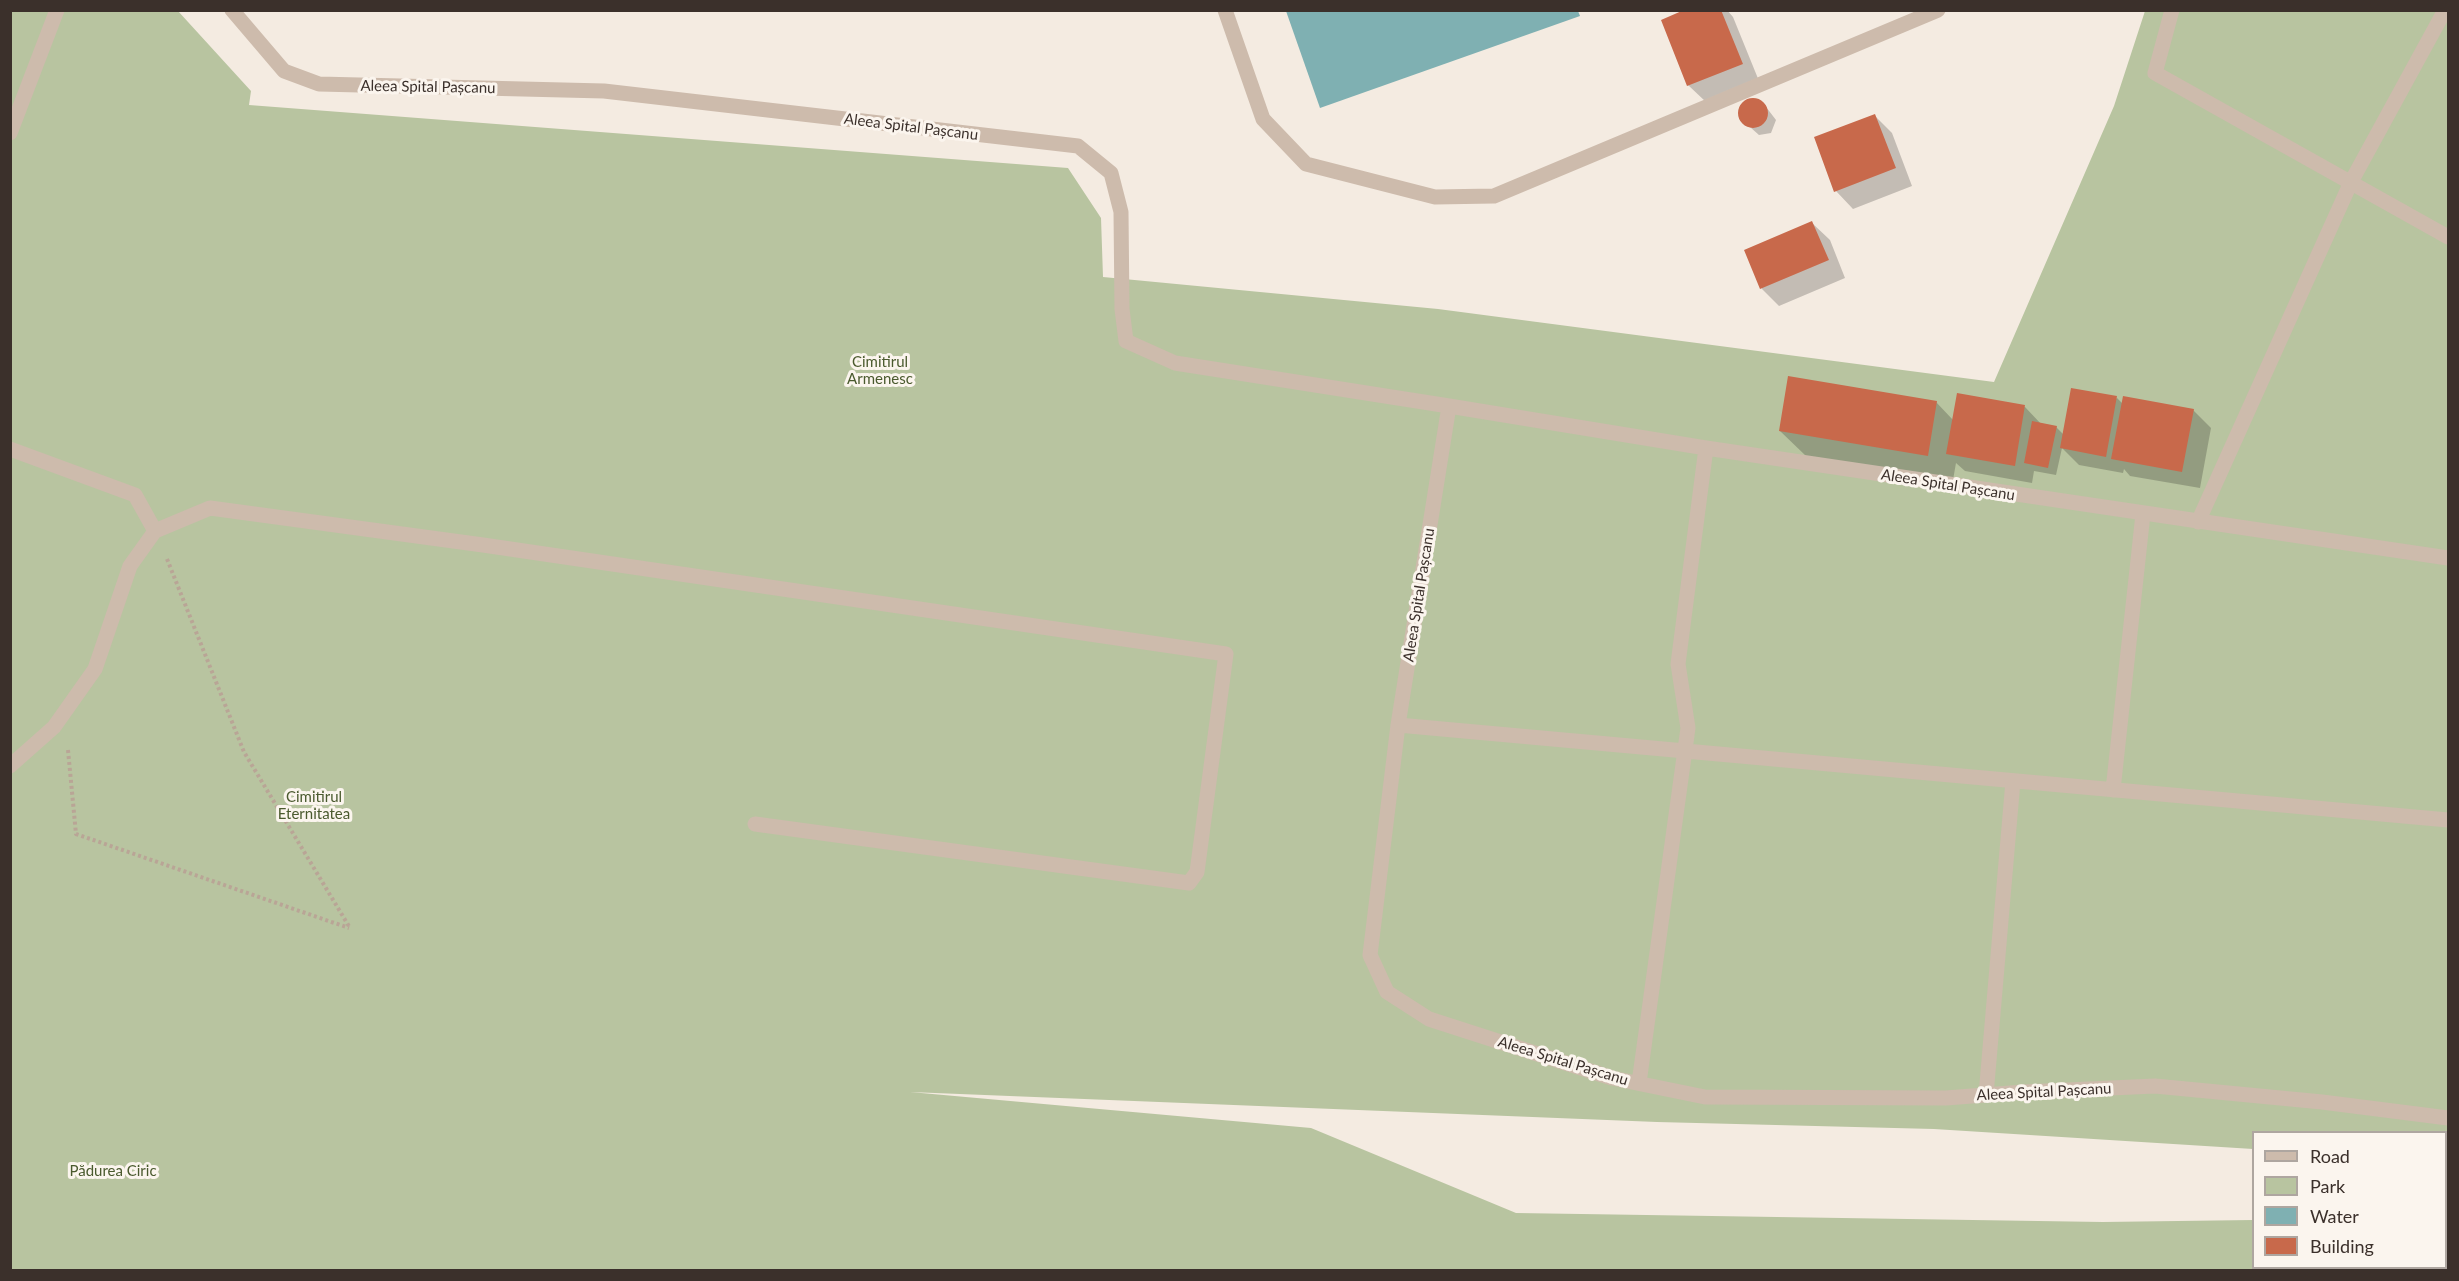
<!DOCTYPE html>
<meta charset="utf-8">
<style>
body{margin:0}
#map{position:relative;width:2459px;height:1281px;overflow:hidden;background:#f4ebe1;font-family:Lato,sans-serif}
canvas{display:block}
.frame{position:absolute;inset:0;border:12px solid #3b302b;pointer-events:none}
.legend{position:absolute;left:2252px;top:1131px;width:195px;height:138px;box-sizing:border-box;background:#fbf5ee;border:2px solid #aea6a0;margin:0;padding:8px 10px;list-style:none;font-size:18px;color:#3b302b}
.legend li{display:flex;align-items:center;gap:12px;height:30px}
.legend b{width:30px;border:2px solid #aea6a0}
</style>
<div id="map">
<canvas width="2459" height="1281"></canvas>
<div class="frame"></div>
<ul class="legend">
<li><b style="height:8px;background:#cdbbac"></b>Road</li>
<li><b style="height:16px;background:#b8c4a0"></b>Park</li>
<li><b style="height:16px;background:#7fb0b2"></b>Water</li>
<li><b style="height:16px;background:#c8694b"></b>Building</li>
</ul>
</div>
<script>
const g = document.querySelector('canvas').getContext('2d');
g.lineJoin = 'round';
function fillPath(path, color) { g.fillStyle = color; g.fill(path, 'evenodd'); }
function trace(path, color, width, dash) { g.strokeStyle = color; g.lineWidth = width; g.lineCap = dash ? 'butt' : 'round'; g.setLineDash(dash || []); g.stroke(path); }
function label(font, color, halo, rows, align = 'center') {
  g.font = font + ' Lato,sans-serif'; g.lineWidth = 6; g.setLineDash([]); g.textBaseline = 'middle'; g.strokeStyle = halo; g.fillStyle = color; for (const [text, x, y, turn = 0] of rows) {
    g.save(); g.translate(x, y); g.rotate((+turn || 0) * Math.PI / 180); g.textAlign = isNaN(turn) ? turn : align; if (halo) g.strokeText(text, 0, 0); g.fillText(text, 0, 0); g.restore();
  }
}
fillPath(new Path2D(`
 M10 11H178L251 91 249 105 1068 168 1101 218 1103 277 1438 309 1994 382 2114 106 2145 11H2448V1160H2446V1132H2254L2253 1149 1934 1129 1657 1122 910 1092 1311 1128 1516 1213 2103 1222 2253 1220 2254 1268H2446V1217H2448V1270H11Z`), '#b8c4a0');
fillPath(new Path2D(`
 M1578 11 1580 16 1320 108 1286 11Z`), '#7fb0b2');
fillPath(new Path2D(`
 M1688 10H1727L1733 17 1759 81 1706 102 1688 85Z
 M1754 99 1763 103 1776 120 1771 133 1759 135 1742 120 1740 111 1744 103Z
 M1874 115 1892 133 1912 186 1853 209 1836 191 1815 138Z
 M1812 223 1830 240 1845 278 1779 306 1762 289 1746 251Z
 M2117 398 2123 404 2193 410 2211 428 2200 488 2130 476 2124 469 2123 473 2079 465 2062 448 2056 475 2034 471 2032 483 1965 471 1956 463 1953 480 1806 456 1780 431 1936 402 1953 420 2025 407 2042 425 2056 427 2064 435Z`), '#0003');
fillPath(new Path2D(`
 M1684 10H1721L1743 64 1687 86 1661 20Z
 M1738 113a15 15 0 1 1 30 0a15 15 0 1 1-30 0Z
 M1875 114 1896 168 1834 192 1814 137Z
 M1812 221 1829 260 1760 289 1744 250Z
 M1788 376 1937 401 1928 456 1779 431Z
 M2071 388 2117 396 2106 457 2060 448Z
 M1957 393 2025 405 2015 466 1946 454Z
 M2123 396 2194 409 2182 472 2111 459Z
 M2032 421 2057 426 2048 468 2024 463Z`), '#c8694b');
trace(new Path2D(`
 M167 559 244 752 350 928
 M68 750 76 834 349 928`), '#b9a596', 4, [3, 3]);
trace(new Path2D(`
 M232 10 284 71 319 84 604 91 1078 146 1111 173 1121 212 1122 309 1126 341 1175 363 1449 406
 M1225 10 1263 119 1306 164 1435 197 1494 196 1938 10
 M2172 10 2155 73 2448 237
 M10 133 57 10
 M10 449 135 495 155 531
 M2198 522 2351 182 2445 10
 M2448 558 1706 448 1449 406 1398 725 1370 955 1387 992 1429 1019 1612 1078 1705 1097 1946 1098 2023 1092 2155 1086 2322 1102 2448 1118
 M1398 725 2448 820
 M10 766 54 727 95 669 130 566 155 531 210 508 483 545 1226 654 1197 872 1189 883 755 824
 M2113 790 2143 514
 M1639 1083 1688 728 1678 664 1706 448
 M1986 1095 2013 781`), '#cdbbac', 15);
label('15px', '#3b302b', '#fbf5ee', [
 ["Aleea Spital Pașcanu",428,87,1],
 ["Aleea Spital Pașcanu",911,127,7],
 ["Aleea Spital Pașcanu",1948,485,9],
 ["Aleea Spital Pașcanu",1419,595,-81],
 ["Aleea Spital Pașcanu",1563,1061,17],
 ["Aleea Spital Pașcanu",2044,1092,-3]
]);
label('15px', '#4a5a2e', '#fbf5ee', [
 ["Cimitirul",880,362],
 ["Armenesc",880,379],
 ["Cimitirul",314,797],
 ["Eternitatea",314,814],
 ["Pădurea Ciric",113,1171]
]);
</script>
